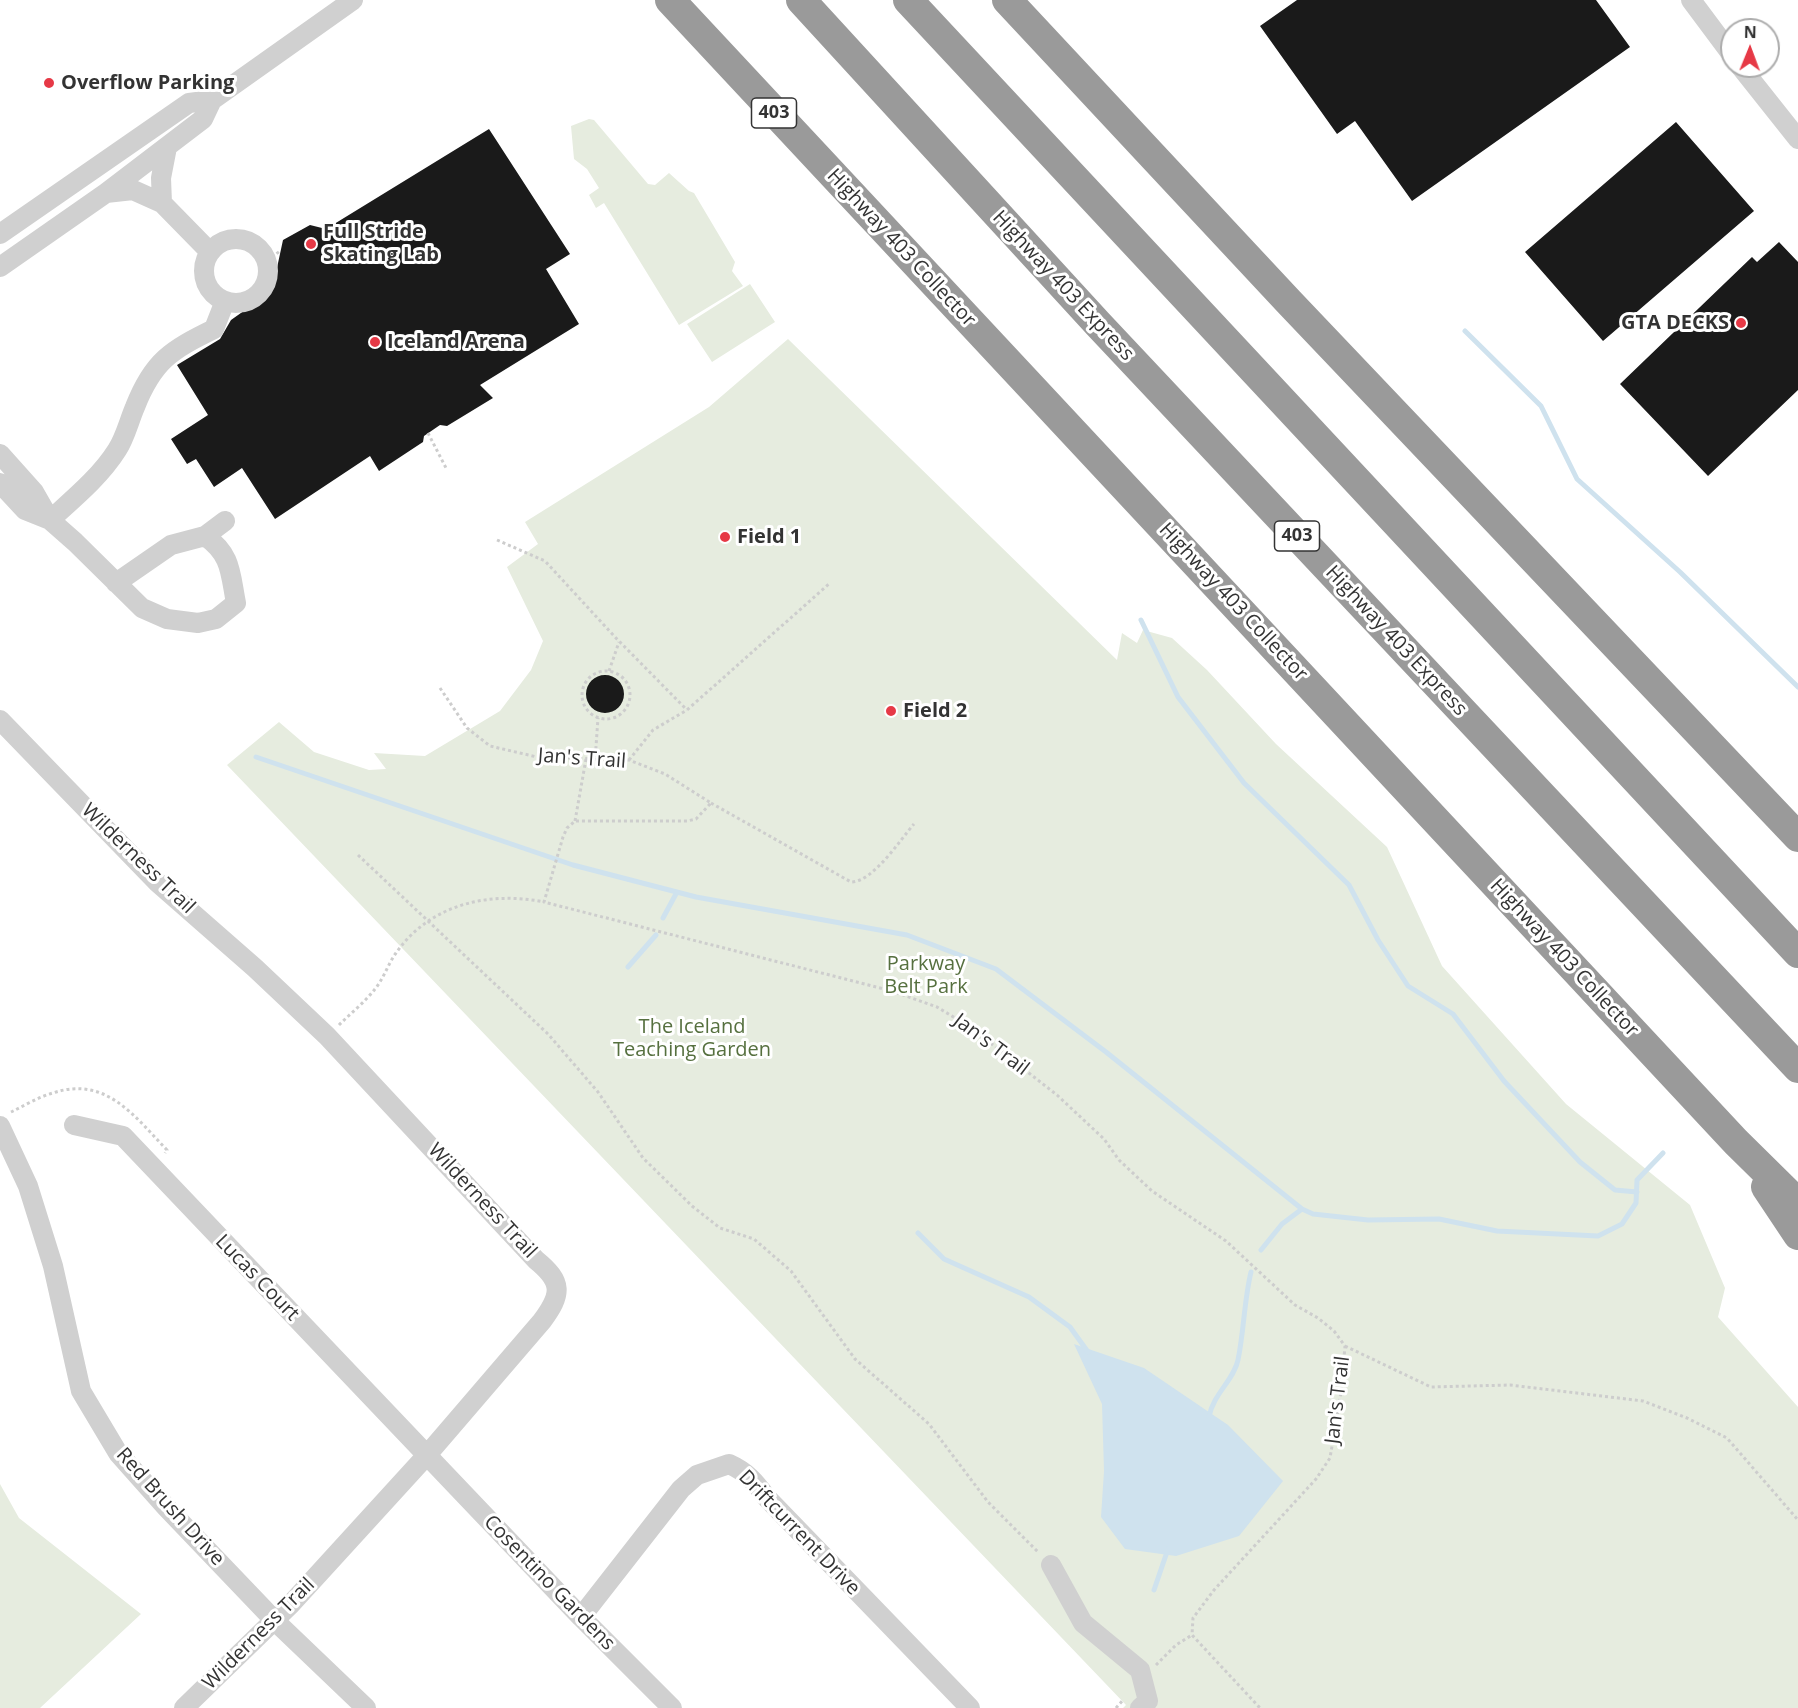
<!DOCTYPE html>
<style>
body{margin:0}
#map{position:relative;width:1798px;height:1708px;overflow:hidden;background:#fff;font-family:"Open Sans",sans-serif}
canvas{display:block}
.north{position:absolute;left:1720px;top:18px;width:60px;height:60px;box-sizing:border-box;background:#fff;border:2px solid #adadad;border-radius:50%;rotate:1deg;font-size:16px;font-weight:700;line-height:24px;text-align:center;color:#333}
.north::after{content:'';display:block;margin:auto;width:21px;height:27px;background:#e63946;clip-path:polygon(50% 0,100% 100%,50% 72%,0 100%)}
</style>
<div id="map">
<canvas width="1798" height="1708"></canvas>
<div class="north">N</div>
</div>
<script>
const g = document.querySelector('canvas').getContext('2d');
g.lineJoin = 'round';
function fillPath(path, color) { g.fillStyle = color; g.fill(path, 'evenodd'); }
function trace(path, color, width, dash) { g.strokeStyle = color; g.lineWidth = width; g.lineCap = dash ? 'butt' : 'round'; g.setLineDash(dash || []); g.stroke(path); }
function label(font, color, halo, rows, align = 'center') {
  g.font = font + ' "Open Sans",sans-serif'; g.lineWidth = 6; g.setLineDash([]); g.textBaseline = 'middle'; g.strokeStyle = halo; g.fillStyle = color; for (const [text, x, y, turn = 0] of rows) {
    g.save(); g.translate(x, y); g.rotate((+turn || 0) * Math.PI / 180); g.textAlign = isNaN(turn) ? turn : align; if (halo) g.strokeText(text, 0, 0); g.fillText(text, 0, 0); g.restore();
  }
}
fillPath(new Path2D(`
 M589 119 594 120 648 184 655 185 669 173 689 191 694 193 735 262 732 271 743 286 679 325 604 203 596 208 589 195 599 188 587 169 574 159 571 126Z
 M750 284 775 322 712 362 687 324Z
 M788 339 1117 660 1122 633 1137 643 1143 630 1172 638 1207 670 1276 744 1387 847 1442 966 1566 1104 1690 1205 1725 1288 1718 1317 1798 1407V1708H1123L1126 1705 227 765 279 722 314 752 369 770 386 769 374 753 425 756 500 711 531 670 543 641 507 567 538 544 525 522 709 407Z
 M0 1484 19 1518 141 1614 40 1708H0Z`), '#e6ecdf');
fillPath(new Path2D(`
 M1074 1344 1144 1368 1228 1425 1283 1481 1239 1536 1176 1556 1125 1549 1101 1517 1104 1471 1102 1404Z`), '#cfe2ee');
trace(new Path2D(`
 M1465 331 1541 406 1577 479 1680 572 1798 687
 M1141 620 1178 697 1244 783 1349 885 1378 940 1408 986 1453 1014 1504 1081 1580 1162 1615 1190 1637 1192
 M256 757 573 865 696 897 907 935 996 969 1106 1052 1302 1209 1313 1214 1368 1220 1439 1219 1497 1231 1598 1236 1622 1224 1636 1203 1637 1180 1663 1153
 M663 918 677 892
 M628 967 656 935
 M918 1233 944 1259 1029 1297 1070 1327 1088 1352
 M1261 1250 1282 1224 1302 1209
 M1209 1417C1213 1394 1234 1380 1238 1360 1244 1331 1244 1301 1251 1272
 M1154 1590 1168 1549`), '#cfe2ee', 5);
fillPath(new Path2D(`
 M1297 0H1596L1630 47 1412 201 1355 121 1337 134 1260 26Z
 M1676 122 1754 211 1603 341 1525 252Z
 M489 129 570 254 546 269 579 324 480 385 493 398 447 426 440 425 424 436 423 442 379 471 370 456 275 519 242 468 214 487 196 459 187 464 171 439 208 415 177 365 220 339 231 320 272 291 283 240 310 225 326 229Z
 M1779 242 1798 262V390L1708 476 1620 384 1752 257 1757 262Z
 M586 694a19 19 0 1 1 38 0a19 19 0 1 1-38 0Z`), '#1a1a1a');
trace(new Path2D(`
 M267 261 280 251
 M428 433 446 468
 M497 540 545 561 615 637 687 710
 M582 695a24 24 0 1 1 48 0a24 24 0 1 1-48 0Z
 M609 671 619 642
 M440 688 467 728 490 746 537 757 629 760 665 774 711 803 696 819 687 821H575L567 828 563 837 544 902 892 991 937 1007 970 1027 1057 1095 1104 1139 1119 1160 1152 1191 1226 1241 1295 1305 1318 1318 1334 1331 1345 1346 1341 1392 1330 1458 1316 1479 1214 1590 1193 1618 1192 1635 1260 1708
 M629 760 653 730 687 710 830 583
 M595 761 598 718
 M711 803 851 882C873 882 900 840 914 824
 M575 821 586 759
 M358 855 548 1034 598 1092 643 1158 692 1206 720 1228 754 1239 791 1271 855 1359 929 1424 988 1502 1039 1553
 M339 1025C351 1013 365 1002 375 989 384 978 388 964 396 953 430 904 489 891 544 902
 M11 1112C24 1106 38 1097 53 1093 106 1075 135 1117 167 1150L165 1153
 M1345 1346 1431 1387 1510 1385 1643 1401 1687 1418 1727 1438 1798 1520
 M1156 1665 1176 1645 1192 1635
 M1116 1708 1123 1700`), '#cdcdcd', 3, [3, 3]);
trace(new Path2D(`
 M1691 0 1732 55
 M1740 66 1798 139
 M106 193 133 190 162 203 209 251
 M162 203 161 178 167 147
 M0 234 189 103 212 100 353 0
 M204 271a32 32 0 1 1 64 0a32 32 0 1 1-64 0Z
 M0 267 106 193 203 119 212 100
 M0 454 34 492 50 520
 M0 483 25 510 50 520 75 542 142 608 167 619 198 623 216 619 236 603C230 573 232 555 205 536
 M50 520C73 499 100 477 117 450 125 438 129 421 135 407 153 361 171 350 214 329L225 301
 M116 583 171 545 205 536 225 521
 M0 720 158 883 255 968 327 1036 536 1260C563 1282 562 1294 542 1321L427 1455 291 1604 184 1708
 M74 1125 123 1136 581 1617 672 1708
 M0 1126 28 1186 53 1266 81 1391 118 1453 166 1507 275 1621 366 1708
 M1051 1565 1083 1623 1140 1670 1148 1701 1140 1708
 M581 1617 681 1489 697 1475 729 1464C747 1472 755 1482 767 1498L970 1708`), '#d0d0d0', 20);
trace(new Path2D(`
 M670 0 1736 1142 1798 1203
 M801 0 1098 324 1798 1068
 M908 0 1798 953
 M1007 0 1289 302 1798 837
 M1766 1187 1798 1235`), '#9a9a9a', 30);
for (const [x, y, r, color] of [
 [49,83,6,"#e63946"],
 [311,244,6,"#e63946"],
 [1741,323,6,"#e63946"],
 [375,342,6,"#e63946"],
 [725,537,6,"#e63946"],
 [891,711,6,"#e63946"]
]) { const dot = new Path2D(); dot.arc(x, y, r, 0, 2 * Math.PI); g.fillStyle = color; g.fill(dot); trace(dot, '#fff', 2); }
for (const [x, y, w] of [
 [774,113,45],
 [1297,536,45]
]) { const box = new Path2D(); box.roundRect(x - w / 2, y - 15, w, 30, 4.5); g.fillStyle = '#fff'; g.fill(box); trace(box, '#333', 1.5); }
label('bold 18px', '#333', null, [
 ["403",774,113],
 ["403",1297,536]
]);
label('bold 20px', '#333', '#fff', [
 ["Overflow Parking",61,83],
 ["Full Stride",323,232],
 ["Skating Lab",323,255],
 ["GTA DECKS",1729,323,"right"],
 ["Iceland Arena",387,342],
 ["Field 1",737,537],
 ["Field 2",903,711]
], 'left');
label('20px', '#333', '#fff', [
 ["Highway 403 Collector",901,248,47],
 ["Highway 403 Express",1063,286,47],
 ["Highway 403 Collector",1233,602,47],
 ["Highway 403 Express",1396,641,47],
 ["Jan's Trail",582,759,4],
 ["Wilderness Trail",138,859,44],
 ["Highway 403 Collector",1564,958,47],
 ["Jan's Trail",991,1045,37],
 ["Wilderness Trail",482,1201,47],
 ["Lucas Court",257,1278,46],
 ["Jan's Trail",1338,1400,-83],
 ["Red Brush Drive",170,1507,48],
 ["Driftcurrent Drive",799,1533,46],
 ["Cosentino Gardens",549,1583,46],
 ["Wilderness Trail",259,1634,-45]
]);
label('20px', '#56703f', '#fff', [
 ["Parkway",926,964],
 ["Belt Park",926,987],
 ["The Iceland",692,1027],
 ["Teaching Garden",692,1050]
]);
</script>
